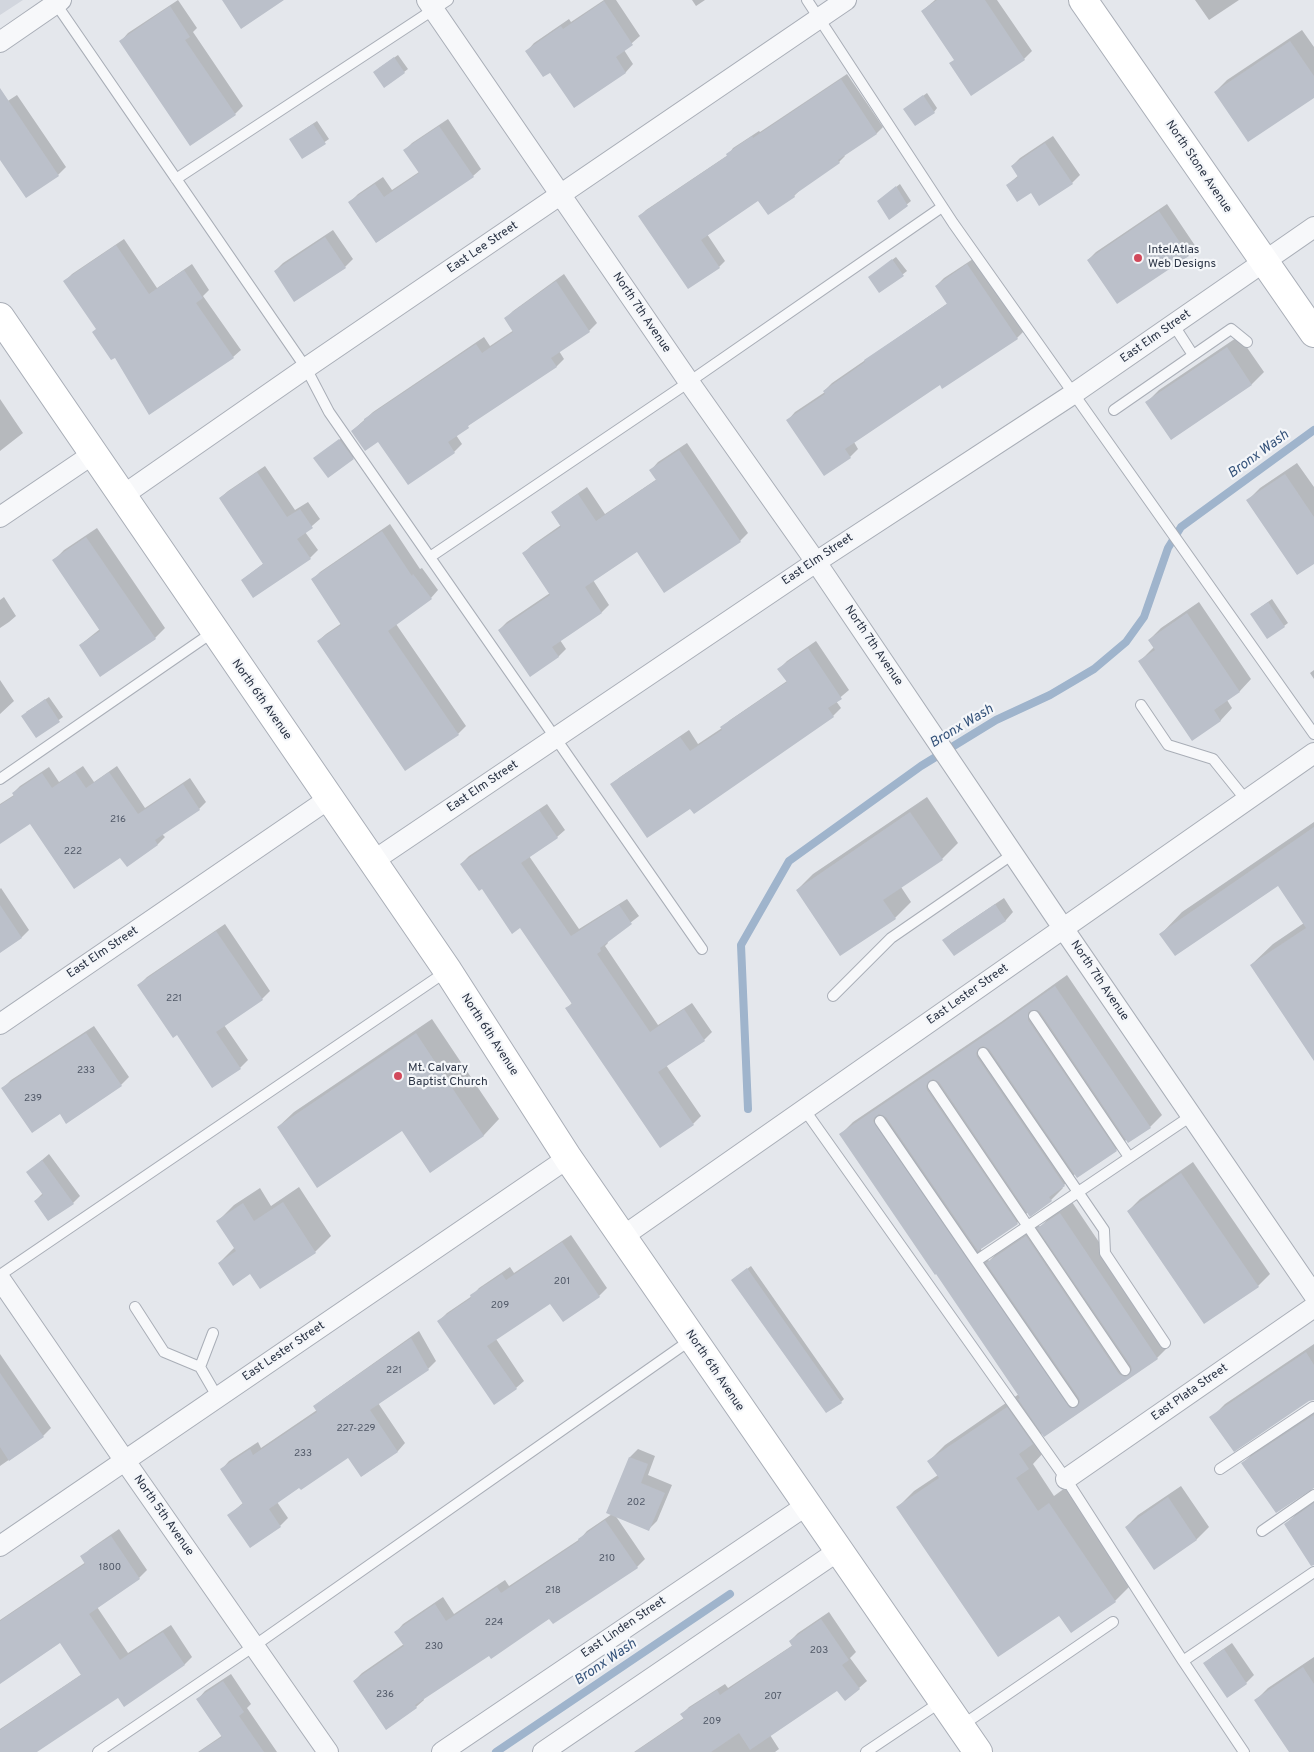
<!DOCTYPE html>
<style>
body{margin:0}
canvas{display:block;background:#e4e7ec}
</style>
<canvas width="1314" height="1752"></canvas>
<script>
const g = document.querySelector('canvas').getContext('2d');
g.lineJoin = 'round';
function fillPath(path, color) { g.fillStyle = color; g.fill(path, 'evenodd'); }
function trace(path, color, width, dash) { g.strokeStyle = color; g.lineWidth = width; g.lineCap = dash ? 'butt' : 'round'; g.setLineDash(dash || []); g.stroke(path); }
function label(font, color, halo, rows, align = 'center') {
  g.font = font + ' Overpass,sans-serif'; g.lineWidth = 4.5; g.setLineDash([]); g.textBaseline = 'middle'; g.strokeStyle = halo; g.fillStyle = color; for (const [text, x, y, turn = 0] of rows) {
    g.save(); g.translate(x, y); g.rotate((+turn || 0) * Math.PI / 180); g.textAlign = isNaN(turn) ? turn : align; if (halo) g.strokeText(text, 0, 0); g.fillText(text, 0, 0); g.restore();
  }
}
fillPath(new Path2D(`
 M0 0H23L0 15Z`), '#d2d6de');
fillPath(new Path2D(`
 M178 0 197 28 193 32 243 106 235 114 121 41 128 33Z
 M604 0H616L640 36 624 50 633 64 626 72 575 106 550 71 527 51 534 43 569 19 571 22Z
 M692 0H705L696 6Z
 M935 0H997L1032 51 1024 59H955L922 11Z
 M1195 0H1239L1209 20Z
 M1302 30 1314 47V96L1215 92 1227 80Z
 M398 55 408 69 404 72 379 68Z
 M847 74 883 127 877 133 844 155 845 156 839 162 800 190 794 196 758 199 707 234 725 261 719 267 640 216 646 210 728 155 733 148 759 131 760 132Z
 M927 93 937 108 934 112 909 106Z
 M17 95 66 167 58 175 26 196 0 158V106Z
 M448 119 481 169 473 176 377 242 350 202 358 194 383 177 392 190 419 172 405 150 412 143Z
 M317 121 329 139 303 157 294 136Z
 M1053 136 1080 175 1072 183 1031 192 1007 185 1019 175 1012 166 1020 158Z
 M900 184 911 201 890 218 878 201Z
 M1167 204 1196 247 1188 255 1088 260 1096 252Z
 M333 230 353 259 345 267 275 271 283 263Z
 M124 239 157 288 192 264 209 290 203 296 241 350 233 357 97 329 65 281 72 274Z
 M896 257 907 271 880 292 873 274Z
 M976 257 1025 330 1017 338 940 383 854 442 858 449 850 457 824 475 788 420 795 412 825 392 824 391 832 383 948 303 936 286 944 278Z
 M564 274 597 323 589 331 559 351 564 359 557 366 474 421 456 435 462 444 454 452 379 440 352 431 373 412 484 337 490 346 514 330 506 318 513 311Z
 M1239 336 1264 372 1252 384 1171 438 1147 402 1159 390Z
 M0 399 23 433 0 451Z
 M343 437 356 455 353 458 319 455Z
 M687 443 748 533 740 541 637 550 593 580 609 605 602 612 560 640 566 649 558 657 499 630 507 622 550 593 523 554 531 546 561 525 553 512 561 505 587 487 605 514 657 479 651 470 658 462Z
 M1297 463 1314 487V562L1248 500 1260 488Z
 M265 466 295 510 308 502 320 519 305 532 318 550 310 558 242 580 264 563 220 498 228 491Z
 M390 524 420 569 422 568 438 590 431 598 396 624 466 726 458 734 318 641 326 634 342 623 312 580 320 572Z
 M97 528 165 628 155 638 80 645 100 629 54 560 64 550Z
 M4 597 16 616 9 622 0 628V600Z
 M1272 599 1288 623 1284 626 1251 614Z
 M1199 602 1251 679 1240 691 1227 700 1232 708 1221 720 1192 739 1140 661 1154 647 1149 640 1161 628Z
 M816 641 849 690 836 701 841 708 833 716 691 807 612 784 620 777 689 730 698 744 722 728 730 720 787 681 779 669 787 661Z
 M1314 670V679L1310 673Z
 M0 680 14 701 0 714Z
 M49 697 63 717 37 736 26 712Z
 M83 766 94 782 117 766 145 808 190 778 206 802 199 809 162 834 165 837 158 844 121 856 30 822 0 843V804L14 795 13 793 20 786 49 767 59 782Z
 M927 797 958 843 942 859 901 887 911 902 895 918 797 890 813 874Z
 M547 804 565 830 557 837 529 856 579 929 627 899 639 916 607 941 608 943 605 946 658 1025 692 1003 712 1032 704 1040 666 1065 701 1116 693 1124 567 1008 572 1003 521 927 482 888 461 864 469 856Z
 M1314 822V1058L1251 965 1273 944 1304 923 1278 884 1161 934 1182 912Z
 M1 888 29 930 22 937 0 952V889Z
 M1004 898 1013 912 1006 920 954 955 944 940 952 933Z
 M225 924 270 991 262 999 224 1025 248 1060 240 1068 177 1033 139 985 147 977Z
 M1067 975 1162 1115 1150 1127 1127 1139 1116 1150 1075 1174 1062 1187 1063 1188 1051 1200 1028 1212 1017 1223 980 1248 989 1261 999 1251 1038 1225 1040 1227 1051 1216 1072 1202 1169 1346 1157 1358 1045 1435 1043 1432 1036 1440 1044 1452 1033 1464 1054 1496 1065 1488 1131 1585 1115 1601 1071 1631 1060 1614 898 1507 914 1491 938 1475 929 1461 945 1445 1019 1394 841 1134 853 1122 1001 1022Z
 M432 1019 499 1119 484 1135 430 1171 402 1129 278 1127 294 1112Z
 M94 1026 129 1077 121 1085 60 1112 3 1088 11 1080Z
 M49 1154 80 1196 73 1203 48 1220 35 1201 43 1193 28 1172Z
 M1193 1162 1270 1274 1258 1286 1128 1211 1140 1199Z
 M299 1187 331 1236 315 1252 260 1288 251 1273 219 1263 235 1247 218 1221 234 1205 260 1188 271 1206Z
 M571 1235 607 1288 599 1296 550 1302 496 1339 524 1381 516 1388 439 1321 447 1313 472 1296 479 1288 510 1267 514 1273Z
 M751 1266 844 1399 841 1402 736 1277Z
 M419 1331 436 1361 428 1369 378 1403 405 1443 398 1451 362 1476 348 1456 300 1487 277 1502 288 1518 280 1526 229 1515 244 1502 222 1469 229 1461 258 1442 261 1448 317 1410 315 1406 323 1399Z
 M1314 1344V1399L1211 1418 1225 1404Z
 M0 1354 51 1428 43 1436 0 1466Z
 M1314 1411V1488L1243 1463 1257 1449Z
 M638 1449 655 1456 648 1475 672 1485 657 1521 649 1529 615 1515 645 1559 637 1567 489 1654 423 1698 424 1700 416 1707 354 1681 362 1673 404 1644 396 1632 403 1624 443 1597 454 1614 505 1580 509 1586 580 1539 587 1531 612 1514 608 1512 630 1457Z
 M1181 1486 1209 1527 1197 1539 1154 1568 1126 1527 1138 1515Z
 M1314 1500V1554L1285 1525 1299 1511Z
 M119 1529 147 1570 139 1578 97 1607 128 1653 171 1625 192 1657 185 1664 118 1696 35 1752H0V1729L82 1674 60 1642 0 1683V1620L86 1562 82 1557 90 1549Z
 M829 1612 856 1652 850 1658 867 1681 859 1688 838 1689 770 1735 779 1749 775 1752H634L684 1718 682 1714 689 1707 725 1684 728 1688 793 1645 790 1641 798 1633Z
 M1232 1643 1254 1675 1246 1683 1205 1663 1213 1656Z
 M1314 1657V1752H1291L1256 1700 1268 1688Z
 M231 1674 251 1704 247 1708 277 1752H198L223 1735 198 1699 205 1691Z`), '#0003');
trace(new Path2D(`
 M748 1109 741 945 789 861 921 766 996 720 1050 695 1094 669 1126 642 1144 617 1168 548 1181 527 1314 430
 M496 1752 730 1594`), '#9fb4cc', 8);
fillPath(new Path2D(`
 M222 0H284L241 29Z
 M937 0H985L1025 60 971 96 949 63 954 60 921 11Z
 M604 1 633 45 616 57 626 73 574 108 550 73 543 77 525 51 561 26 563 29Z
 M170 6 190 37 185 40 236 115 190 146 119 41Z
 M1290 41 1314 76V98L1248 142 1214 92Z
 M394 57 405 73 384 88 373 72Z
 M841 79 877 134 838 160 840 163 794 195 795 197 768 215 758 201 701 240 720 268 688 289 638 216 727 156 726 154 752 136 753 138Z
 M0 88 59 176 26 198 0 160Z
 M923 95 935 113 915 126 903 109Z
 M313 124 326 144 302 159 289 139Z
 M439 126 474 177 376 243 348 202 375 184 384 197 419 173 403 150Z
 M1045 143 1073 184 1039 206 1031 193 1017 202 1006 185 1018 177 1011 166Z
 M896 186 908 206 889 220 877 201Z
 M1159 211 1189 256 1117 304 1087 260Z
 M325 237 346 268 294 302 274 271Z
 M116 245 149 294 184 270 203 298 196 303 234 358 149 415 115 358 111 360 92 332 96 329 63 281Z
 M892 259 904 276 879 293 868 277Z
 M967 264 1018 339 942 389 940 385 845 449 851 458 824 476 786 420 825 394 823 391 865 362 864 360 947 304 935 286Z
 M556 281 590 332 551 358 557 367 468 426 469 428 448 442 455 453 408 485 378 442 365 451 351 431 364 421V419L476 344 482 353 513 332 504 318Z
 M1227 347 1252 385 1171 440 1145 402Z
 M339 439 354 459 328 478 313 458Z
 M679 450 741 542 664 593 637 552 585 587 602 613 552 647 559 657 530 677 498 630 550 595 522 553 561 527 551 512 578 494 596 521 656 480 649 470Z
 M257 472 287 517 300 509 313 528 297 539 311 559 253 598 241 580 263 564 219 498Z
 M1285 474 1314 517V564L1297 575 1246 500Z
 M382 531 412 576 413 574 432 599 388 631 459 735 405 771 317 641 341 625 311 579Z
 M86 537 156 639 100 677 79 645 100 631 52 560Z
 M1268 602 1285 627 1267 639 1250 614Z
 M1187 613 1240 692 1214 710 1221 721 1192 741 1138 661 1155 650 1148 640Z
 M808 648 842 699 828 708 834 717 694 814 690 809 647 838 610 784 680 737 690 751 722 730 720 727 787 682 777 669Z
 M45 699 60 722 36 738 21 716Z
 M75 772 86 788 109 772 138 814 183 784 200 810 155 840 158 845 127 867 120 858 74 889 30 824 0 844V805L14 796 12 793 42 773 52 788Z
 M539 810 558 838 521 863 571 936 619 905 632 924 600 948 601 951 597 954 650 1032 684 1009 705 1041 658 1072 694 1125 660 1148 565 1008 572 1004 520 928 512 934 482 889 479 891 460 864Z
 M910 812 943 860 883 900 896 919 840 956 796 890Z
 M1314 827V1061L1250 965 1306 928 1278 886 1175 956 1159 934Z
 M995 904 1006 921 954 956 942 940Z
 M0 905 22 938 0 953Z
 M216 931 263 1000 216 1032 241 1069 212 1088 177 1035 173 1038 137 985Z
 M1055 986 1151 1128 1128 1143 1040 1012 1037 1010H1031L1028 1013V1020L1117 1151 1077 1178 989 1049 983 1046 979 1048 976 1053 977 1057 1065 1186 1049 1197 1052 1201 1030 1217 939 1082 933 1079 929 1081 926 1086 927 1090 1018 1224 978 1251 886 1117 879 1114 874 1118 873 1121 1070 1408 1077 1407 1080 1402 1079 1398 986 1263 1026 1236 1119 1374 1125 1377 1129 1375 1132 1370 1131 1366 1037 1228 1060 1213 1158 1359 1044 1437 1018 1399 1020 1398 936 1274 935 1275 839 1134 987 1034Z
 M86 1033 122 1086 66 1124 60 1114 32 1133 1 1088Z
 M416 1033 484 1136 430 1173 402 1131 317 1188 277 1127Z
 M42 1160 74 1204 48 1221 34 1201 43 1195 26 1172Z
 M1181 1173 1259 1287 1204 1324 1127 1211Z
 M283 1202 316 1253 260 1289 250 1274 233 1286 218 1263 236 1251 216 1221 243 1203 254 1221Z
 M562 1242 600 1297 563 1322 550 1304 487 1346 517 1389 494 1405 437 1321 471 1298 470 1295 502 1274 506 1280Z
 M747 1268 842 1403 826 1413 731 1280Z
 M411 1338 429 1370 370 1410 398 1452 361 1477 348 1458 301 1490 299 1488 269 1509 281 1527 250 1548 227 1515 243 1504 220 1469 250 1449 253 1455 317 1412 313 1406Z
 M1306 1352 1314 1365V1400L1309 1401 1234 1452 1209 1417Z
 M0 1373 44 1437 9 1461 0 1447Z
 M1007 1407 1033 1444 1019 1454 1029 1469 1016 1478 1038 1511 1049 1503 1116 1602 1071 1633 1059 1616 998 1657 896 1507 939 1478 927 1461Z
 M1314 1415V1488L1276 1513 1241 1463Z
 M629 1457 648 1464 641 1483 665 1493 649 1531 606 1513Z
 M1168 1497 1197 1540 1154 1570 1125 1527Z
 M1314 1503V1565L1311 1566 1284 1524Z
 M605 1520 638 1568 553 1624 549 1619 491 1659 489 1656 415 1705 417 1708 386 1730 353 1681 404 1646 394 1632 435 1604 446 1621 497 1587 501 1593 579 1541 578 1539Z
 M111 1536 140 1579 89 1614 120 1660 163 1632 185 1665 124 1707 118 1698 37 1752H0V1730L81 1675 60 1643 0 1684V1621L85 1564 80 1556Z
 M821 1619 849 1660 842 1665 860 1689 845 1701 837 1691 750 1750 739 1733 711 1752H635L684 1719 680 1714 717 1690 720 1695 792 1646 789 1641Z
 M1224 1649 1247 1684 1227 1698 1203 1663Z
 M1303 1667 1314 1684V1752H1289L1254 1700Z
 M223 1681 244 1712 239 1716 264 1752H199L222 1737 196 1699Z`), '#bbc0ca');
const lane = new Path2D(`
 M807 0 953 223 1314 734
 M54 1 306 368 329 412 702 949
 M176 179 448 0
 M1173 324 1193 355
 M1114 410 1231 329 1247 342
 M430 557 689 382 942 207
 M1141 705 1168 745 1213 759 1246 800
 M0 779 213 632
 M833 996 891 938 1013 854
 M1034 1016 1129 1157
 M983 1053 1104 1230 1105 1253 1165 1343
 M933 1086 1125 1370
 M804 1109 1066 1479 1183 1661 1314 1572
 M880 1121 976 1261
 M0 1275 447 971
 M135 1307 164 1352 200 1367
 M213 1333 200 1367 218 1398
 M1073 1402 976 1261 1191 1116
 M1220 1469 1313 1407
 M1262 1531 1314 1495
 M1183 1661 1244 1752
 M961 1726 1113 1622
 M98 1752 254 1646 692 1339
 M866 1752 942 1701`);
const street = new Path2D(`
 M427 0 689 382 816 562 1063 928 1314 1295
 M0 42 61 0
 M122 496 306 368 846 0
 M0 517 93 454
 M373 861 816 562 1073 394 1314 227
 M0 1024 330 798
 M622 1237 1314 753
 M0 1279 125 1461 328 1752
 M1066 1479 1314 1307
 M0 1546 568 1158
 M442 1752 807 1505
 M543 1752 838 1551`);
const secondary = new Path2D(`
 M1083 0 1314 333
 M0 317 448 971 568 1158 978 1752`);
trace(lane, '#a9aeb7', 12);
trace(street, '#a9aeb7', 22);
trace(secondary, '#a9aeb7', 30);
trace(lane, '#f7f8fa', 10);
trace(street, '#f7f8fa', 20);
trace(secondary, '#fff', 28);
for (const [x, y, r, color] of [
 [1138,258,5,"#d1495b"],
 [398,1076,5,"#d1495b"]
]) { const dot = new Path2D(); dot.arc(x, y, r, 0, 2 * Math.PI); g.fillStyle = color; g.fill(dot); trace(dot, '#f4f6f9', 2); }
label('10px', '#4f5766', null, [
 ["216",118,820],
 ["222",73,852],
 ["221",174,999],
 ["233",86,1071],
 ["239",33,1099],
 ["201",562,1282],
 ["209",500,1306],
 ["221",394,1371],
 ["227-229",356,1429],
 ["233",303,1454],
 ["202",636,1503],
 ["210",607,1559],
 ["1800",110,1568],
 ["218",553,1591],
 ["224",494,1623],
 ["230",434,1647],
 ["203",819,1651],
 ["236",385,1695],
 ["207",773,1697],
 ["209",712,1722]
]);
label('12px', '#2b3445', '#f4f6f9', [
 ["North Stone Avenue",1198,167,56],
 ["East Lee Street",483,248,-34],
 ["North 7th Avenue",641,313,56],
 ["East Elm Street",1156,337,-35],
 ["East Elm Street",818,560,-34],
 ["North 7th Avenue",873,646,56],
 ["North 6th Avenue",261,700,55],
 ["East Elm Street",483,787,-34],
 ["East Elm Street",103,953,-34],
 ["North 7th Avenue",1099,981,56],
 ["East Lester Street",968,995,-35],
 ["North 6th Avenue",489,1035,57],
 ["East Lester Street",284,1352,-34],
 ["North 6th Avenue",714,1371,56],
 ["East Plata Street",1190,1393,-35],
 ["North 5th Avenue",163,1516,55],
 ["East Linden Street",624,1628,-34]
]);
label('12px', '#2b3445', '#f4f6f9', [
 ["IntelAtlas",1148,251],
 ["Web Designs",1148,265],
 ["Mt. Calvary",408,1069],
 ["Baptist Church",408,1083]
], 'left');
label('italic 14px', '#34527a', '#f4f6f9', [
 ["Bronx Wash",1259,455,-36],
 ["Bronx Wash",962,727,-31],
 ["Bronx Wash",606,1663,-34]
]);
</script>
